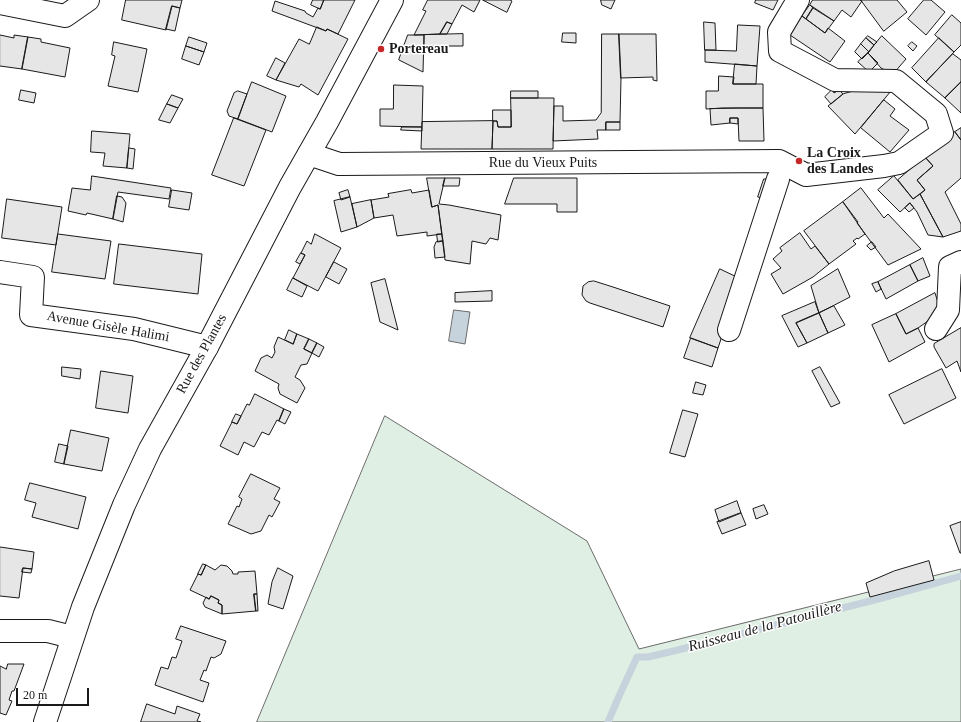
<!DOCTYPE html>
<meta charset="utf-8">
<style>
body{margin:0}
#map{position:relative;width:961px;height:722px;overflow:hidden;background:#fff;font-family:Georgia,serif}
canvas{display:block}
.scale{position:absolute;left:16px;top:688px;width:73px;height:18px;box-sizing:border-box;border:2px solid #1a1a1a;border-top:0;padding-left:5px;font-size:12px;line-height:14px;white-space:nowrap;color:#1a1a1a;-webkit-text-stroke:3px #fff;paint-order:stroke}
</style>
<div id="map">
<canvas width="961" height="722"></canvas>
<div class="scale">20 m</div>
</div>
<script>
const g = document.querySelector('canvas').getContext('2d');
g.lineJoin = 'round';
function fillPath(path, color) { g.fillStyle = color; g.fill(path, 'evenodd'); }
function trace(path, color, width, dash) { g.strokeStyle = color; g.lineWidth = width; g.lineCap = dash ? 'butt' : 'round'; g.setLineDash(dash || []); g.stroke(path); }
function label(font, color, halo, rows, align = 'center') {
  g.font = font + ' Georgia,serif'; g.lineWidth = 3; g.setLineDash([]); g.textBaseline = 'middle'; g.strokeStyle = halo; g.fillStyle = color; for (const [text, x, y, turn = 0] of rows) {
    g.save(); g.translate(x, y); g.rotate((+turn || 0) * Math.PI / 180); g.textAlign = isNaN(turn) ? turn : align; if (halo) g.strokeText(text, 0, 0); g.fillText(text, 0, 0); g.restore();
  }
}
const green = new Path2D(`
 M385 416 587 541 639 649 961 569V722H257Z`);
fillPath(green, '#e0efe3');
trace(green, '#6a6a6a', 1);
const water = new Path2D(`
 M454 310 470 312 465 344 449 341Z`);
fillPath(water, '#c6d2dc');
trace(water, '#6a6a6a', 1);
trace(new Path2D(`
 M608 722 620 694 637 657H648L678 650 882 598 961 576`), '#c6d2dc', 7);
const building = new Path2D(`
 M126 0H182L180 8 172 6 166 30 122 20Z
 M313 0H324L320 9 311 5Z
 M324 0H355L338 34 327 29 326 31 272 11 275 1 305 11 306 13 313 17 318 8 320 9Z
 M428 0H480L474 12 462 5 452 24 447 22 440 34 414 35 426 11 423 10Z
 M483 0H510L512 1 507 12Z
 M601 0H615L611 9 602 5Z
 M756 0H778L773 10 755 3Z
 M813 0H860L862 1 851 17 842 10 834 21 810 5Z
 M861 0H897L907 12 884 31Z
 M924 0H931L945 12 926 35 908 19Z
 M810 5 813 8 806 19 802 16Z
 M172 6 180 8 175 31 166 29Z
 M813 8 834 21 825 33 806 19Z
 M952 15 961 23V45L954 52 935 35Z
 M802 16 825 33 828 28 845 41 830 62 790 35Z
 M447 22 452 24 447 34H440Z
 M704 22 715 23 716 50H705Z
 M738 25 760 26 757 66 705 62V50L736 51Z
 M317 27 326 31 327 29 348 39 318 95 301 84 299 87 276 80 299 39 309 44Z
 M563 33H576V43L562 42Z
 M463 34V46H424V35Z
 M602 34H619L621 78 620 122H606V130H597L598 139 553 141 554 106H563V121L596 120 601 113Z
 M619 34H656L657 81 653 80V77L621 78Z
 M0 35 14 38V35L28 37 22 69 0 66Z
 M408 35H424L423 72 399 60Z
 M868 36 877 42 874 45 866 38Z
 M882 36 906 59 893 74 881 68 868 53Z
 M28 37 41 39V42L70 48 65 77 22 69Z
 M189 37 207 43 204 52 186 46Z
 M866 38 874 45 869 52 861 44Z
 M939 38 954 52 926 82 912 68Z
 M114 42 147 49 138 92 108 86 115 56 112 55Z
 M912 42 917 46 913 51 908 46Z
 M861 44 869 52 862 59 855 52Z
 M186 46 204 52 199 65 182 59Z
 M868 53 878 63 869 72 858 62Z
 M953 54 961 60V82L945 98 926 82Z
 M276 58 285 63 276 80 267 76Z
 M735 64 757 66 756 84H733Z
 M719 76 734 77 733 84H763V108H723L706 109V91H718Z
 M252 82 286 96 272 132 238 119Z
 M961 82V113L945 98Z
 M394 85 423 86 422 127 380 126V109H393Z
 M868 87 891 91 855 134 828 106 843 94Z
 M21 90 36 93 34 103 19 100Z
 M832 90 834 93 839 90 843 94 831 104 825 97Z
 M238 91 247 94 238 119 229 116 227 111 234 93Z
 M511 91H538V98H511Z
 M172 95 183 99 178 108 167 104Z
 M511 98H554L553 149H492L493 121H497L498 127H511Z
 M884 100 895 109 890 116 909 130 890 152 861 128Z
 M167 104 178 108 170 123 159 120Z
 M738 108H763L764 141H739L738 118H730V123L711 125 710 109Z
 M493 110H511V127H498L497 121H493Z
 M234 118 266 130 244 186 212 175Z
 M730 118H738V124L730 123Z
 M493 121 492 149H421L422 122Z
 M606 122H620V130H606Z
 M402 127H422V131L401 130Z
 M961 128V140L955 132Z
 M92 131 130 134 127 168 103 166 105 153 91 152Z
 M955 132 961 140V178L945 192 961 224V231L943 237 920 194 925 190 917 180 933 166 925 157Z
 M129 148 135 149 133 169 127 168Z
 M925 157 933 166 917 180 925 190 913 199 898 180Z
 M92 176 171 188 169 199 118 192 113 219 87 213 86 215 68 211 72 188 90 190Z
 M894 176 913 199 920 194 943 237 928 235 917 212 910 203 900 212 878 190Z
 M427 178H445L439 204 449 205 501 215 498 240 490 238 486 244 472 241 470 264 445 260 438 205 432 207Z
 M445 178H460L459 186H443Z
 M514 178H577V212H557V204H505Z
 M764 179H772L767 199 758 197Z
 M861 188 884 218 888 214 921 249 888 265 857 223 858 222 843 202Z
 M172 190 192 193 189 210 169 207Z
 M348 190 350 197 341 200 339 193Z
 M411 190 412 193 429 190 432 207 438 205 442 234 427 236V232L397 236 393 215 374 218 371 200 389 197 388 194Z
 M117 196 122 197 126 203 123 222 113 219Z
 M350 197 357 227 341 232 334 201Z
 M7 199 62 207 56 245 2 238Z
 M371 200 374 218 357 227 352 204Z
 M843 202 865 234 858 239 857 238 853 241 856 244 829 264 804 231Z
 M910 203 914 208 909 212 905 208Z
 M800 233 811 249 815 246 829 264 813 277 783 294 771 274 781 268 773 259 782 251 780 248Z
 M58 234 111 241 105 279 52 272Z
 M315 234 341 248 318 291 293 278 305 255 301 253 307 241 311 244Z
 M437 234H442L443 241 438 242Z
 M443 241 445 257 435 258 434 247 436 242Z
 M872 242 876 247 871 250 867 246Z
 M119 244 202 254 198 294 114 284Z
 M301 253 305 255 300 264 296 262Z
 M923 258 930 276 918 281 910 265Z
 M334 262 347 269 339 284 326 277Z
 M910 265 918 281 886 299 878 282Z
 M720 269 741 279 718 348 690 338Z
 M838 269 850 297 819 313 811 286Z
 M293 278 307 286 302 297 287 290Z
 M385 279 398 330 380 322 371 283Z
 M594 281 613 287 670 306 663 327 590 303 586 301 582 295 583 286 588 282Z
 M878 282 881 289 876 292 872 284Z
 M492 291V301L455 302V293Z
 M935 293 941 312 918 328 906 334 896 314Z
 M815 302 819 313 796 323 807 343 798 347 782 316Z
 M834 306 845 325 828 333 819 313Z
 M819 313 828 333 807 343 796 323Z
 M896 314 906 334 918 328 925 342 889 362 872 325Z
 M961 328V372L957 361 946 368 934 347V344Z
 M289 330 297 334 293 344 285 340Z
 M297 334 309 339 304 349 312 353 307 364 301 365 295 377 300 380 305 388 297 403 280 394 278 388 279 384 255 371 261 358 267 355 272 358 275 352 274 347 278 337 293 344Z
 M691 338 718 348 712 367 684 358Z
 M309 339 317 343 312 353 304 349Z
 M317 343 324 347 319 357 312 353Z
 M62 367 81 369 80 379 62 376Z
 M820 367 840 403 831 407 812 371Z
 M942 369 956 398 904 424 889 395Z
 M101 371 133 376 128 413 96 408Z
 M696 382 706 385 703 395 693 393Z
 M255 394 284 409 279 421 277 420 269 435 262 432 254 447 244 442 238 455 220 446 232 422 237 424 247 404 249 405Z
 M284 409 291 412 285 424 279 421Z
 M683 410 698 414 685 457 670 453Z
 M236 414 241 416 237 424 232 422Z
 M71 430 109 438 102 471 64 464Z
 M59 444 68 446 64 464 55 462Z
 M251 474 280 488 274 499 280 502 272 517 269 515 261 531 251 534 228 524 237 506 239 507 242 499 239 497Z
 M30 483 86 497 78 529 32 517 36 503 25 500Z
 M737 501 741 513 719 522 715 510Z
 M764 505 768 514 756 519 753 509Z
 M741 513 746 525 722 534 717 522Z
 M961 522V553H960L950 526Z
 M0 547 34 552 32 569 23 568 19 598 0 596Z
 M929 561 934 580 870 597 866 583 894 571Z
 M203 564 206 565 201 575 198 574Z
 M206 565 215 570 221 565 227 566 232 571 233 574H238V572L255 571 257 594H254L256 611 222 614V605L218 603 219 600 211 596 209 599 190 590 198 574 201 575Z
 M23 568 32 569 31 573 22 572Z
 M278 568 293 576 283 609 268 604 272 582Z
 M254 594H257L258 611H256Z
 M211 596 219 600 218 603 222 605V614L205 607 203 603 206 597 209 599Z
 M181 626 226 641 221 654 214 658 211 657 206 671 204 670 200 680 209 683 203 702 155 685 161 667 168 669 172 657 176 658 182 641 176 639Z
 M8 664H24L14 691H12L9 700 12 701 6 715 0 713V666L6 669Z
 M147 704 175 714 177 706 200 714 197 721 201 722H141Z`);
fillPath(building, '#e6e6e6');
trace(building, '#1a1a1a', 1);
const street = new Path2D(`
 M0 3 65 16 88 0
 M309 154 339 164 779 161 806 175 884 166 899 163 942 133 936 114 896 81 835 80 780 51 779 32 798 0
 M0 272 33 277 31 315 134 329 207 347
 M936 329 948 310 950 267 961 262
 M729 330 778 179
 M0 631H48L72 637`);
const secondary = new Path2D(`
 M45 722 83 607 124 505 150 449 207 347 290 187 327 122 392 0`);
trace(street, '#1a1a1a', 24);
trace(secondary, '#1a1a1a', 24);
trace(street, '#fff', 22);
trace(secondary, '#fff', 22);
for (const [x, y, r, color] of [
 [381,49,4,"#c62828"],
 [799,161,4,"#c62828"]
]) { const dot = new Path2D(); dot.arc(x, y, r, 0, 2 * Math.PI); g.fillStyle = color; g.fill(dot); trace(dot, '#fff', 1.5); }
label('bold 14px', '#1a1a1a', '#fff', [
 ["Portereau",389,49],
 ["La Croix",807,153],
 ["des Landes",807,169]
], 'left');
label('14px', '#1a1a1a', '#fff', [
 ["Rue du Vieux Puits",543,163],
 ["Avenue Gisèle Halimi",108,327,10],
 ["Rue des Plantes",202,354,-61]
]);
label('italic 15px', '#1a1a1a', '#fff', [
 ["Ruisseau de la Patouillère",765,627,-15]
]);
</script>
